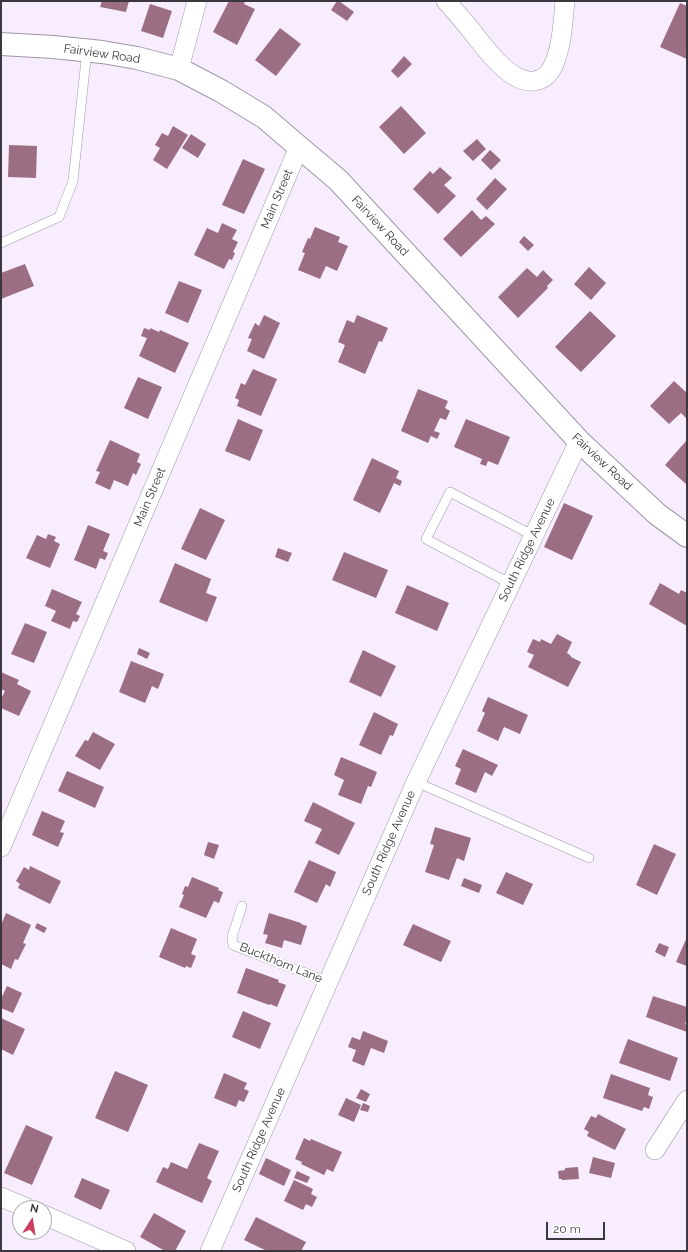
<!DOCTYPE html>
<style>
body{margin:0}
#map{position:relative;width:688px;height:1252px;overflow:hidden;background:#f7edfe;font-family:Raleway,sans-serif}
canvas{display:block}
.frame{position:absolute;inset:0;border:2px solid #3b373e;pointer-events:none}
.north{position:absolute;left:12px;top:1200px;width:40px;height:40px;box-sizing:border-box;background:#fff;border:1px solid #b1afb2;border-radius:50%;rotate:12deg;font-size:11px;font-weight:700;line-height:16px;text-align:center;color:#3b373e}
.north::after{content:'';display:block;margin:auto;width:14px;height:18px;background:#cc3d5e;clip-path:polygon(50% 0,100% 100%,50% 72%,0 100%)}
.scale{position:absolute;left:546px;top:1222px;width:59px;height:18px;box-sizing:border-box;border:2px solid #3b373e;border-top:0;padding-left:5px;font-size:12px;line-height:14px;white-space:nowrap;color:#3b373e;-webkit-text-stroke:3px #fff;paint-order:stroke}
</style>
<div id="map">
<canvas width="688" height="1252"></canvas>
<div class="frame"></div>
<div class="north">N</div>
<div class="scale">20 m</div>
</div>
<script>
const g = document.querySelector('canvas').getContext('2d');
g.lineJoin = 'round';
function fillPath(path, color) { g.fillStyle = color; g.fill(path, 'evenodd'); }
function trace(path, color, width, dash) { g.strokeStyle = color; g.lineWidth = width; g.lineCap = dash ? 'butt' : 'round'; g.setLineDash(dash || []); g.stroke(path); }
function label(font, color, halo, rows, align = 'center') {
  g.font = font + ' Raleway,sans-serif'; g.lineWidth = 4; g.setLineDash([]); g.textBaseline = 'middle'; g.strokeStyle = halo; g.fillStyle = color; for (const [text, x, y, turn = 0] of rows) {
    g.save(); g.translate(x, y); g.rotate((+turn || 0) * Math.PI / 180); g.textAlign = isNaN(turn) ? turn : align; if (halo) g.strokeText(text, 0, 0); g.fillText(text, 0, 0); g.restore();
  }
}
fillPath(new Path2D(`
 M102 1H129L126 12 100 7Z
 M229 1H245L244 4 255 9 237 45 213 32Z
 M337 1H339L354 12 347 21 331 10Z
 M680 3 687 6V59L660 47Z
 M150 4 172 11 163 38 141 31Z
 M280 28 301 44 276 76 255 60Z
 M404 56 412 64 398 78 391 71Z
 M401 106 426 133 404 154 379 127Z
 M173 126 188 135 167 169 153 160 160 148 155 145 162 133 168 136Z
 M191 134 206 144 198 158 182 148Z
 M477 139 486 149 473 161 463 151Z
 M9 145 37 146 36 178 8 177Z
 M490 150 501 160 491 170 481 160Z
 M243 159 265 169 244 214 222 205Z
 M440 167 452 178 444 185 456 196 438 214 413 189 430 171 433 174Z
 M495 178 507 189 487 210 476 199Z
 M472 210 481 220 486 216 495 224 461 257 443 239Z
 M222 223 237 230 232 239 238 242 233 252 235 253 232 260 229 259 224 269 194 255 207 228 218 233Z
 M315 227 340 237 338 242 348 246 337 271 326 266 320 279 298 270 305 253 302 252 308 238 310 239Z
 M524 236 534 245 528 251 519 242Z
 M25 264 34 286 1 299V273Z
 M589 267 606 283 591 300 574 284Z
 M527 268 537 277 543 270 553 280 547 286 548 288 518 318 498 297Z
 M179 281 202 290 188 323 165 313Z
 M590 311 616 336 581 372 555 347Z
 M264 315 280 323 264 359 247 351 252 339 248 338 255 323 259 326Z
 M357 315 388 328 382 342 379 341 365 374 338 362 345 345 338 342 347 320 354 323Z
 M144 328 150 330V328L159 332 160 330 189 343 175 373 139 356 147 338 141 336Z
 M253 369 277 379 261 416 237 406 239 400 235 398 241 383 245 385Z
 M138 377 162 387 148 419 124 408Z
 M674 381 687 393V419L681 413 669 424 650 406Z
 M418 389 448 401 445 408 450 411 446 420 440 418 434 431 440 433 437 439 431 436 428 443 401 431Z
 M238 419 263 430 250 461 225 451Z
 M466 419 510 437 498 465 488 461 486 466 480 464 482 459 454 447Z
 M110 440 140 454 137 462 141 464 136 475 133 473 128 486 114 480 110 490 95 483 100 472 96 471Z
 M687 440V485L665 465Z
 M372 458 399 471 396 478 402 481 400 486 394 483 380 513 353 500Z
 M564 503 593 516 572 560 544 547Z
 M200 508 225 520 206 560 181 549Z
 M88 525 110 534 103 551 108 553 105 560 100 558 96 569 74 560Z
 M48 534 56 537 54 541 60 544 50 568 26 558 37 535 46 539Z
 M278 548 292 553 288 562 275 557Z
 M344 552 388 570 376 598 332 580Z
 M175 563 211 579 206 593 217 597 207 622 159 602Z
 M660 583 679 594 681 590 687 593V626L649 604Z
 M407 585 449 603 437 631 395 613Z
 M52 589 82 602 76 614 80 616 77 622 73 621 70 629 51 621 56 611 45 606Z
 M25 623 47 632 34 663 11 654Z
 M557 634 572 642 567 653 571 656V657L581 662 568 687 528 667 534 655 527 652 533 639 540 642 541 639 551 644Z
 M139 648 150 653 147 659 137 654Z
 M363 650 396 666 381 697 349 682Z
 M131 661 164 674 158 689 152 686 145 703 119 692Z
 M1 672 19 680 17 684 31 691 19 716 1 708V699L5 691 1 689Z
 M488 697 528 715 520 734 504 727 498 741 477 731 485 713 482 711Z
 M374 712 398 724 393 736 390 735 381 755 359 745Z
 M93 732 115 744 100 770 75 756 85 740 88 741Z
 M463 749 498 765 492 776 485 772 476 793 455 784 461 769 455 766Z
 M341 757 377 772 371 787 368 786 361 804 338 795 344 780 334 775Z
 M67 771 104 787 95 808 58 791Z
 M313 802 355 823 339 855 315 843 322 829 304 821Z
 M42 811 65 821 60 832 64 833 58 847 32 835Z
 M435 827 471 838 464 861 457 858 449 880 425 872 434 845 430 844Z
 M208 842 219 845 214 859 204 855Z
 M654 844 676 854 657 895 636 885Z
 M309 860 336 872 330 887 326 884 317 903 294 892Z
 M30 866 61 881 50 904 18 888 20 884 16 881 24 867 29 870Z
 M506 872 533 884 523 905 496 893Z
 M192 877 219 888 218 890 223 892 219 903 214 901 206 918 179 907 184 895 182 894 185 886 188 887Z
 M464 878 482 885 479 893 461 886Z
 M6 913 31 925 23 943 26 944 18 960 15 959 11 969 1 964V925Z
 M269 913 301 923V924L307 926 301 945 284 940 282 948 265 943 268 935 263 934Z
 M37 923 47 928 44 933 35 928Z
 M413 924 451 941 441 962 403 945Z
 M171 928 197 939 191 954 196 956 191 968 186 966 185 968 159 957Z
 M687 937V966L676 962Z
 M659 943 669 947 665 957 655 952Z
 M246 968 279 980 278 982 286 985 277 1007 270 1004 269 1005 237 993Z
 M7 986 22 993 13 1013 1 1008V999Z
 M653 996 687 1007V1019L685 1024 687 1025V1032L646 1017Z
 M243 1011 271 1023 260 1049 232 1037Z
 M1 1018 25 1029 13 1055 1 1049Z
 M363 1031 388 1041 384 1053 371 1048 364 1066 352 1061 356 1050 348 1047 352 1037 360 1040Z
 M628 1039 678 1058 670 1081 619 1063Z
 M115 1071 148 1085 128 1132 95 1118Z
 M224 1073 247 1083 244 1089 249 1091 244 1102 239 1100 236 1107 214 1098Z
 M611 1074 650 1088 648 1095 653 1097 649 1109 644 1107 642 1111 603 1098Z
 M361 1089 370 1094 366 1102 356 1098Z
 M346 1098 361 1105 354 1122 338 1115Z
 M363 1103 370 1106 368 1112 360 1110Z
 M598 1114 626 1129 615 1150 587 1136 589 1132 584 1129 591 1116 596 1118Z
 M26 1125 53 1137 32 1185 4 1173Z
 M304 1138 310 1141 311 1139 342 1152 333 1172 327 1169 324 1175 301 1164 302 1162 295 1159Z
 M199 1143 219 1151 207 1178 212 1181 202 1203 156 1182 163 1167 168 1169 171 1162 187 1169Z
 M593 1157 615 1163 611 1178 589 1173Z
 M266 1158 291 1170 284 1186 259 1174Z
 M578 1167 579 1179 562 1180V1179H559L558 1171 565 1170V1168Z
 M297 1171 310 1177 307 1183 294 1178Z
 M82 1178 110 1190 101 1210 74 1197Z
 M294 1180 313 1189 311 1194 317 1197 312 1207 306 1204 303 1210 284 1201Z
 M154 1213 186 1231 175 1251H165L140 1237Z
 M256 1217 306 1242 301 1251H267L244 1240Z`), '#9c6e83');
const lane = new Path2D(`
 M1 243 59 217 73 181 87 50
 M511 584 426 539 450 492 534 536
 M416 782 589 858
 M242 906 232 937 233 945 328 982`);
const street = new Path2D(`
 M446 1C454 10 462 19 470 29 484 46 509 84 534 81 544 80 550 73 554 64 562 45 563 22 565 1
 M179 69 197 1
 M1 847 299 147
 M655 1150 687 1100
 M1 1197 27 1208
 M44 1215 126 1251
 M210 1251 416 782 579 441`);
const secondary = new Path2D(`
 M1 44 53 47 102 52 137 58 179 69 221 91 264 117 299 147 338 180 579 441 657 514 687 536`);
trace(lane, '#9f96a6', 10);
trace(street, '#9f96a6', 20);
trace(secondary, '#9f96a6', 24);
trace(lane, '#fff', 9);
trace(street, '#fff', 19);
trace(secondary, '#fff', 22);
label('12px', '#3b373e', '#fff', [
 ["Fairview Road",102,54,8],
 ["Main Street",277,199,-67],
 ["Fairview Road",380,226,47],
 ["Fairview Road",602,462,43],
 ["Main Street",150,497,-67],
 ["South Ridge Avenue",527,550,-64],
 ["South Ridge Avenue",389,843,-66],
 ["Buckthorn Lane",281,963,22],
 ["South Ridge Avenue",259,1140,-66]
]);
</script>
